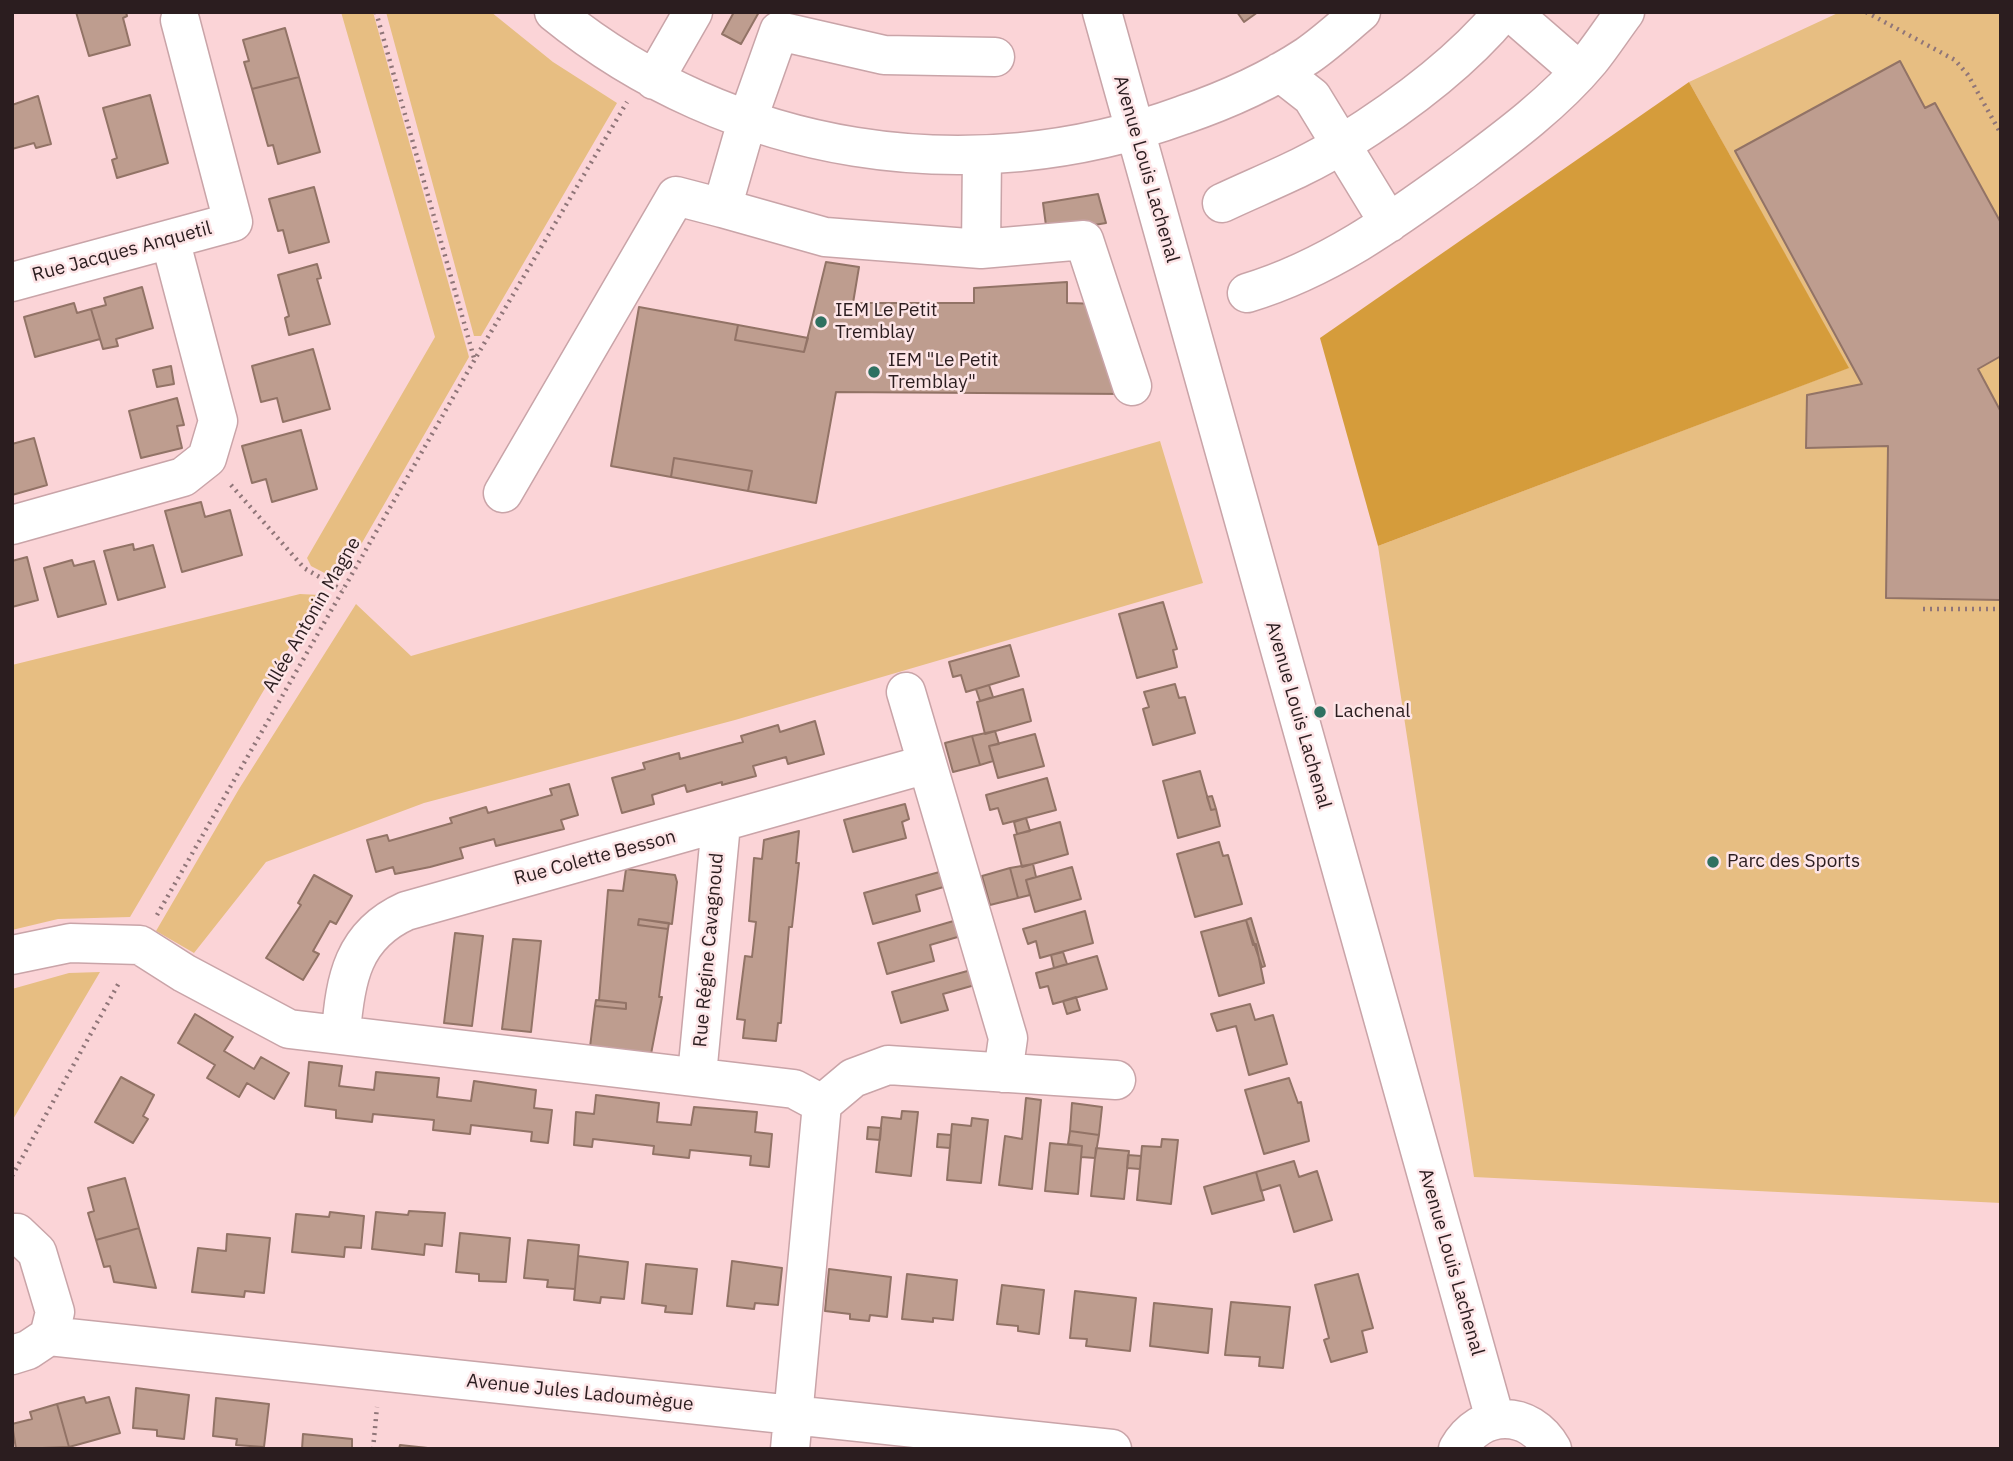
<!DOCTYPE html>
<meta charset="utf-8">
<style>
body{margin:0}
#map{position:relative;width:2013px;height:1461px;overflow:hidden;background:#fbd4d7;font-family:"IBM Plex Sans",sans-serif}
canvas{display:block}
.frame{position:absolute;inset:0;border:14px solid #2b1d1f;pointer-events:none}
</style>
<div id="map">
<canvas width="2013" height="1461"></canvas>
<div class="frame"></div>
</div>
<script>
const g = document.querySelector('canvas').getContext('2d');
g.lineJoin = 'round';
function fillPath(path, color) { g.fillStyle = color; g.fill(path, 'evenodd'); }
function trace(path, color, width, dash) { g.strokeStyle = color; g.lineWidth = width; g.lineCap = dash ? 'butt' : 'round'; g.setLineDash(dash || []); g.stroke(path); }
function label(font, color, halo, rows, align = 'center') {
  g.font = font + ' "IBM Plex Sans",sans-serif'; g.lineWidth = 5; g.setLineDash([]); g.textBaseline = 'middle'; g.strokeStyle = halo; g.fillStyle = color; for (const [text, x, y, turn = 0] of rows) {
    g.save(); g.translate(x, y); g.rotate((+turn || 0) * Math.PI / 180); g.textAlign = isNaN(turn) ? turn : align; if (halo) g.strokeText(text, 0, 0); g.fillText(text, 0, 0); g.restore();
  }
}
fillPath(new Path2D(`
 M341 12H373L469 357 340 581 311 566 307 558 435 337Z
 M386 12H491L553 62 617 103 481 336H474Z
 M1840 12H2001V1203L1474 1177 1378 546 1848 368 1689 82Z
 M1160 441 1203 583 735 720 424 803 266 862 194 953 156 931 239 789 356 604 411 656Z
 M300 594 320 595 130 917 58 919 12 930V665Z
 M100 972 12 1121V989L69 973Z`), '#e7be82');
fillPath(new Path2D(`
 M1689 82 1849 368 1378 546 1320 338Z`), '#d59c3b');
const building = new Path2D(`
 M76 12H126L127 16 123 18 130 45 89 56Z
 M734 12H759L741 44 722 34Z
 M1237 12H1258L1244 22Z
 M285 28 299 77 252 89 244 62 249 61 243 40Z
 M1900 61 1925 108 1935 103 2001 223V356L1978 369 2001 412V600L1886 598 1888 446 1806 448 1807 395 1862 384 1735 151Z
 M299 77 320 152 278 164 273 145 268 146 252 89Z
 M150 95 168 163 117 178 112 160 117 158 103 108Z
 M38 96 51 144 36 148 34 143 12 149V105Z
 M314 187 329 242 289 253 283 230 278 231 269 199Z
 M1098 194 1106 223 1047 233 1043 203Z
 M826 262 859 267 853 303H974V288L1067 282V303L1101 304 1126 394 836 392 816 503 748 491 752 471 674 458 671 477 611 466 639 307 738 325 735 340 804 352Z
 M317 264 321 278 317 279 330 324 289 335 285 318 289 316 278 275Z
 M142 287 153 328 116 339 118 346 103 349 91 309 106 305 104 298Z
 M74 303 77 313 91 309 100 339 35 357 24 317Z
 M738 325 808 338 804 352 735 340Z
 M313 349 330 409 283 422 277 398 261 402 252 366Z
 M171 366 174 384 157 387 153 370Z
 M177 398 184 425 177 426 182 448 141 458 129 411Z
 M301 430 317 489 272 502 266 479 252 483 242 446Z
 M34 438 47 485 12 495V444Z
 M674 458 752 471 748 491 671 477Z
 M201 502 205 517 230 510 242 555 182 572 165 511Z
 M133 544 134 550 153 545 165 587 118 600 104 551Z
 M27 557 38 600 12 607V561Z
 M72 560 74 566 94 561 106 604 58 617 44 568Z
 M1163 602 1177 649 1173 650 1177 667 1137 678 1119 614Z
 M1010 645 1019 676 966 692 961 675 953 677 949 662Z
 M1175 684 1179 698 1185 697 1195 733 1153 745 1143 709 1149 707 1144 692Z
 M989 685 993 697 980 701 976 689Z
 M1023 689 1031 721 985 734 977 702Z
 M815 721 824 754 788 764 786 757 753 766 756 776 722 785V782L687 792 685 785 652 795 654 804 622 813 612 778 645 769 643 763 679 753 680 759 743 742 741 736 778 725 780 732Z
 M995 731 999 744 989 746 993 761 980 765 972 736Z
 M1035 734 1044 766 998 778 989 746Z
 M972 736 980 765 953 772 945 743Z
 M1200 771 1211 810 1216 809 1220 826 1178 838 1163 781Z
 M1047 778 1056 810 1003 824 998 808 990 810 986 795Z
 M569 784 578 815 561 820 564 829 496 846 494 839 460 848 463 858 430 867 395 874 393 867 376 872 367 840 387 835 389 841 452 823 450 818 486 807 488 813 552 795 550 789Z
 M1212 796 1216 809 1211 810 1207 797Z
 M905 804 909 819 902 822 906 838 853 852 844 820Z
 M1026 818 1030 831 1017 834 1014 822Z
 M1060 822 1068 854 1022 867 1014 835Z
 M799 831 796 863H799L792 927H789L781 1023H778L776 1041 743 1038 745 1020 737 1019 745 956 752 957 756 922 749 921 754 858 762 859 764 840Z
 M1219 842 1223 856 1228 855 1242 904 1195 917 1177 854Z
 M1033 864 1036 877 1026 880 1030 895 1018 898 1010 868Z
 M1072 867 1081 899 1035 912 1026 880Z
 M1010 868 1018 898 990 905 982 876Z
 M626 869 675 875 677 882 672 924 639 919 638 925 668 929 659 997H662L651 1054 590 1047 595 1006 626 1009V1003L599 1000 608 890 623 891Z
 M943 871 947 886 916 895 920 911 873 924 864 893Z
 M314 875 352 896 336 924 330 921 313 951 319 954 303 980 266 958 301 905 298 903Z
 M1085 911 1093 943 1040 958 1036 941 1028 944 1023 929Z
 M1251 918 1265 966 1262 967 1246 920Z
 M639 919 669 923 668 929 638 925Z
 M957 920 961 936 930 945 934 961 887 974 878 943Z
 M1246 920 1253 945 1256 944 1264 983 1219 996 1201 932Z
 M455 933 483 936 472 1026 444 1023Z
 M513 939 541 941 531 1032 502 1029Z
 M1063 952 1067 964 1054 968 1051 955Z
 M1097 956 1107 989 1053 1004 1048 986 1040 988 1036 973Z
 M971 970 975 985 943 994 948 1010 901 1023 892 992Z
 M1076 997 1080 1010 1067 1014 1063 1001Z
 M596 1000 626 1003V1009L595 1006Z
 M1250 1004 1255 1020 1273 1015 1287 1064 1249 1075 1236 1026 1217 1031 1211 1014Z
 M195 1014 233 1037 224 1051 254 1069 261 1057 289 1073 274 1099 247 1083 239 1097 207 1078 215 1065 178 1043Z
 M309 1062 342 1066 339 1086 374 1090 376 1072 439 1078 437 1097 471 1101 474 1081 536 1090 534 1108 552 1110 548 1143 531 1141 532 1132 471 1125 470 1134 433 1130 434 1120 373 1114 372 1122 336 1118V1110L305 1106Z
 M121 1077 154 1095 143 1116 148 1119 133 1143 95 1122Z
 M1289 1078 1298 1103 1301 1102 1309 1141 1264 1154 1245 1090Z
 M596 1095 659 1103 657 1122 691 1125 694 1107 757 1112 755 1132 772 1134 769 1167 750 1165 751 1156 690 1150 689 1158 653 1154 654 1146 593 1139 592 1147 574 1145 576 1112 594 1114Z
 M1026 1098 1041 1100 1032 1189 999 1185 1005 1136 1022 1139Z
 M1072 1103 1102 1107 1099 1135 1070 1131Z
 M902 1111 918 1112 911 1176 876 1172 882 1117 901 1119Z
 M972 1118 988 1120 981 1183 947 1180 952 1124 971 1126Z
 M868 1127 881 1128 880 1140 867 1139Z
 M1070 1131 1099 1135 1095 1158 1081 1157 1082 1146 1068 1144Z
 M938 1134 951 1135 950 1148 937 1147Z
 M1162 1139 1178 1140 1171 1204 1137 1200 1142 1146 1161 1147Z
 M1050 1143 1082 1146 1078 1194 1045 1191Z
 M1096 1148 1129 1151 1124 1199 1091 1196Z
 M1128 1155 1141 1156 1140 1169 1127 1168Z
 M1294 1161 1299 1177 1317 1171 1332 1220 1294 1232 1280 1185 1261 1191 1256 1172Z
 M1256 1172 1264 1200 1212 1214 1204 1187Z
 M125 1178 139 1228 96 1240 88 1213 94 1211 88 1188Z
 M409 1211 445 1213 442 1246 425 1244 424 1255 372 1249 376 1212 408 1215Z
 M330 1212 364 1216 361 1248 345 1247 344 1257 292 1252 296 1214 329 1217Z
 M139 1228 156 1288 114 1282 110 1266 104 1267 96 1240Z
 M460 1233 510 1238 506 1282 479 1281V1274L456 1272Z
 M227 1234 270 1238 264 1293 245 1291 244 1297 192 1292 198 1248 226 1251Z
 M528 1240 579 1245 575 1289 547 1287 548 1280 524 1278Z
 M578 1256 628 1262 624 1299 601 1297 600 1303 574 1300Z
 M732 1261 782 1268 778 1305 755 1303 754 1309 727 1306Z
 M646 1264 697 1269 692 1314 665 1312 666 1306 642 1303Z
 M829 1269 891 1277 887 1317 870 1315 869 1321 850 1319V1314L825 1311Z
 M907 1274 957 1280 953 1320 933 1318V1322L902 1319Z
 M1358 1274 1373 1328 1362 1331 1367 1352 1331 1362 1324 1340 1329 1338 1315 1285Z
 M1002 1285 1044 1290 1039 1334 1018 1331V1326L997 1324Z
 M1075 1291 1136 1298 1130 1351 1086 1346 1087 1339 1070 1338Z
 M1231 1302 1290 1307 1283 1368 1259 1366 1260 1357 1225 1355Z
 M1154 1303 1212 1309 1208 1353 1150 1346Z
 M136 1388 189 1395 184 1439 157 1436V1430L133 1428Z
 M84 1397 86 1403 109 1397 120 1433 69 1447 57 1404Z
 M216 1398 269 1404 264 1447 236 1445 237 1439 213 1436Z
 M57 1404 69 1447 16 1449 12 1424 32 1419 30 1412Z
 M303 1434 352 1439V1449H302Z
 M400 1445 437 1449H399Z`);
fillPath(building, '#be9d8f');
trace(building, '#927366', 2);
const minor = new Path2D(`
 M554 12C731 156 970 193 1183 115 1227 100 1269 81 1307 56 1326 43 1343 27 1361 12
 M1102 12 1495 1419
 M1511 12 1579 71
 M1280 72 1312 97 1389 223
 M654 80 693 12
 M982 155 981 249 825 237 722 208 747 121 779 31 884 55 995 57
 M1222 203C1262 184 1305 168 1342 144 1400 108 1460 64 1503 12
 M981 249 1084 240 1132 386
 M12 282 233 222 180 20
 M1247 293C1330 268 1396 219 1465 169 1508 137 1555 102 1590 60 1602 45 1613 28 1625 12
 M503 493 676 196 722 208
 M12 525 183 477 207 458 218 421 170 239
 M906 692 1008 1038 1003 1073
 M12 955 70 943 140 945 184 973 289 1029 794 1089 822 1104
 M341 1033C345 979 353 935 406 911L927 764
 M697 1075 721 824
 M12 1233H17L37 1252 55 1312 49 1336 28 1350 12 1355
 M49 1336 1112 1449
 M790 1449 822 1104 853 1078 888 1065 1116 1080
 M1458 1449C1481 1409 1529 1409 1552 1449`);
trace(minor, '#c9a4a8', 41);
trace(new Path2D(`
 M376 12 474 358
 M1866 12 1955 60 1968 75 2001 134
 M231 485 304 568 342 590
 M1923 609H2001
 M157 915 475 359 627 102
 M12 1176 120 981
 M373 1449 377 1407`), '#8f7578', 4.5, [2, 5]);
trace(minor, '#fff', 38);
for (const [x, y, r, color] of [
 [821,322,7,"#2f7161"],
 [874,372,7,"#2f7161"],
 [1320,712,7,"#2f7161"],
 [1713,862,7,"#2f7161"]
]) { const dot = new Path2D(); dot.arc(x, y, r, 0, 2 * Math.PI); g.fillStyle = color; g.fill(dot); trace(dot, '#fde5e7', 2.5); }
label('19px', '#2b1d1f', '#fde5e7', [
 ["Avenue Louis Lachenal",1146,169,74],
 ["Rue Jacques Anquetil",122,252,-15],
 ["Allée Antonin Magne",312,615,-60],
 ["Avenue Louis Lachenal",1298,715,74],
 ["Rue Colette Besson",595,858,-15],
 ["Rue Régine Cavagnoud",709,950,-85],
 ["Avenue Louis Lachenal",1451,1262,74],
 ["Avenue Jules Ladoumègue",580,1393,6]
]);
label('19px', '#2b1d1f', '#fde5e7', [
 ["IEM Le Petit",835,311],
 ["Tremblay",835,333],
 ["IEM \"Le Petit",888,361],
 ["Tremblay\"",888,383],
 ["Lachenal",1334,712],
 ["Parc des Sports",1727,862]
], 'left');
</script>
